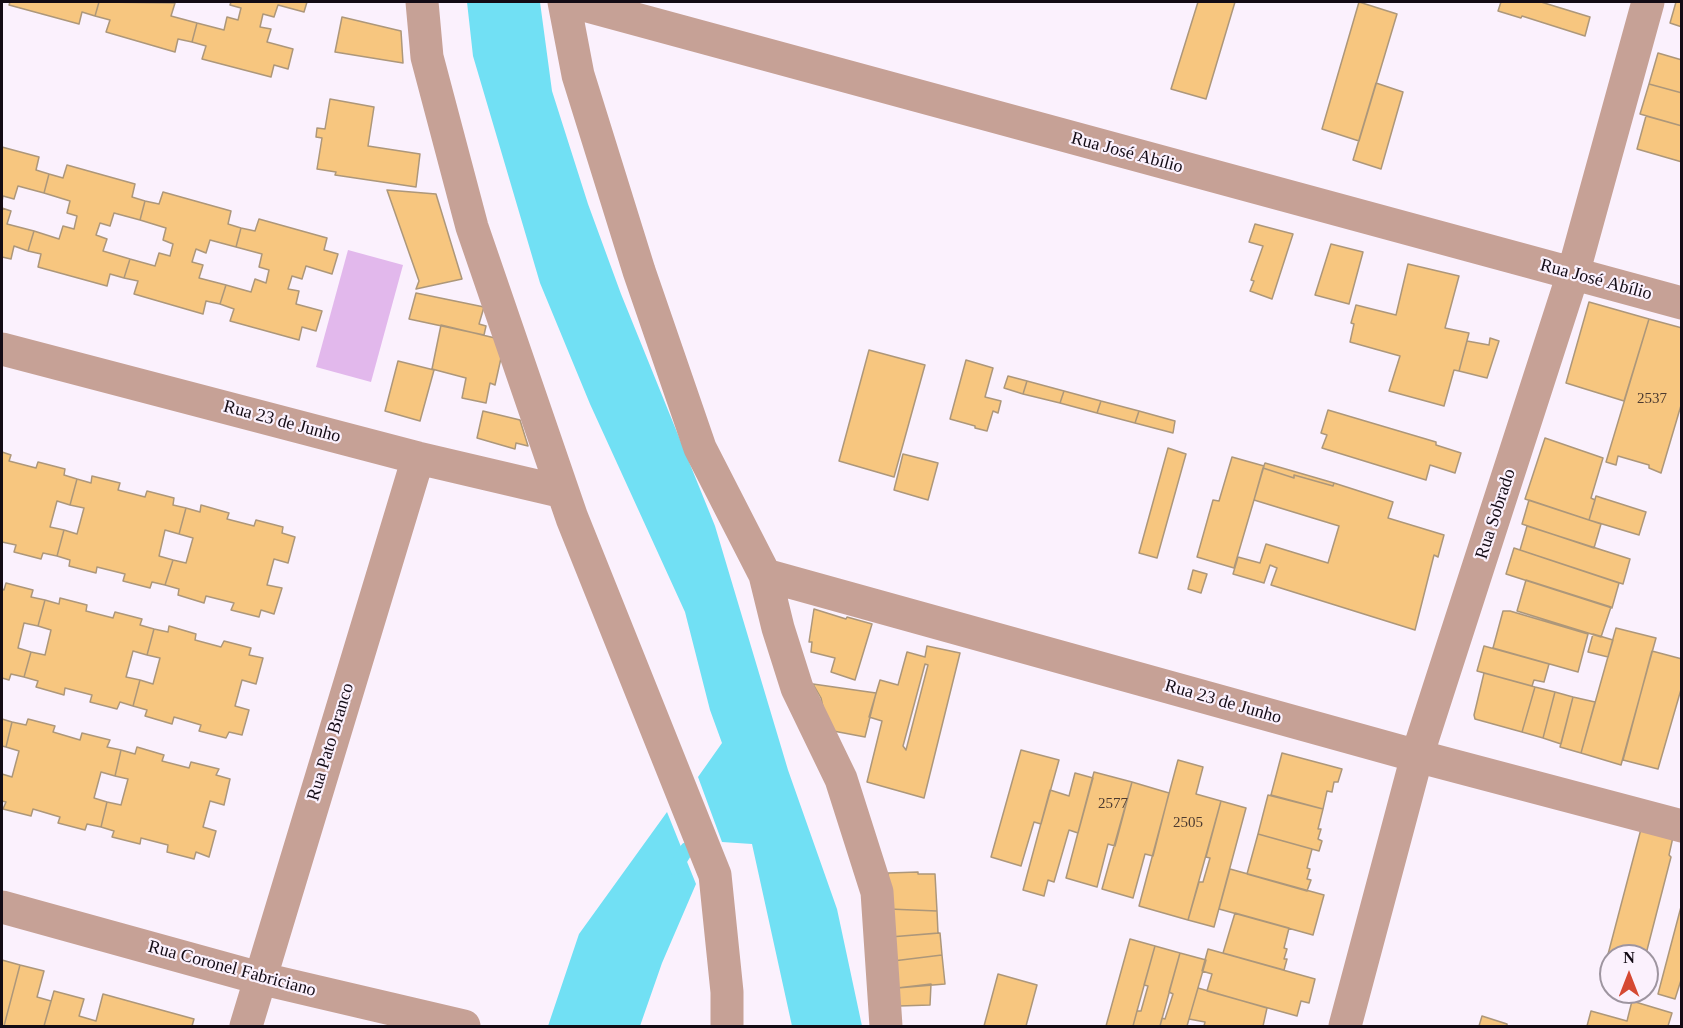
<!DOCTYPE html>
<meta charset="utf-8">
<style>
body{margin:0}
#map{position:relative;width:1683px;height:1028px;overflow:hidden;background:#fbf1fd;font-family:Georgia,serif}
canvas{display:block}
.frame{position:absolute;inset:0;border:3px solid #130b15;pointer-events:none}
.north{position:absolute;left:1599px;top:944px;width:60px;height:60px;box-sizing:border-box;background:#fbf1fd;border:2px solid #9e95a0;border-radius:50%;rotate:0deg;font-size:16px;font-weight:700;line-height:24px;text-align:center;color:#130b15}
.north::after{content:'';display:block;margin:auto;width:21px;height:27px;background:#d54933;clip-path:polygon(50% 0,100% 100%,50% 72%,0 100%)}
</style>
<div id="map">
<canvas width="1683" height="1028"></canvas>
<div class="frame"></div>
<div class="north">N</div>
</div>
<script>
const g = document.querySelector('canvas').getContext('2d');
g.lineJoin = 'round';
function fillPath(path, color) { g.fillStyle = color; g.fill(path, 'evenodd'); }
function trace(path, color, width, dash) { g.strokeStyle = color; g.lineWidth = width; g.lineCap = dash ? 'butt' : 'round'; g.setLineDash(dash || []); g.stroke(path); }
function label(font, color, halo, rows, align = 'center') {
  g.font = font + ' Georgia,serif'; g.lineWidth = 4.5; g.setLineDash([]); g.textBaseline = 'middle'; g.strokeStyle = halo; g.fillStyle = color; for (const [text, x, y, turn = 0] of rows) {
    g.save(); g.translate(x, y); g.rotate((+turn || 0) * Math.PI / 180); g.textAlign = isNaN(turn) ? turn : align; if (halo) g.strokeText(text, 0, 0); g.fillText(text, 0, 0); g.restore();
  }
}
fillPath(new Path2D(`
 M348 250 403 265 371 382 316 367Z`), '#e2b8ec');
fillPath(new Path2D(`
 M467 2H540L552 91 588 204 621 294 715 526 788 770 837 909 862 1026H792L752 844 722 842 698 777 722 743 710 710 685 612 590 404 540 283 473 56Z
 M667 812 696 884 662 963 640 1026H548L579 934Z`), '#71e0f4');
trace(new Path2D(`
 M675 868 687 849`), '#71e0f4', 14);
const building = new Path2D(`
 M10 2H99L95 16 82 12 79 24 9 5Z
 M99 2 175 3 171 16 197 23 192 42 178 39 175 52 106 32 110 20 95 16Z
 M231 2H307L304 12 278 5 274 17 263 14 260 27 271 29 267 42 293 49 288 69 274 65 271 77 202 59 206 46 192 42 197 23 224 30 227 17 238 20 241 8 230 5Z
 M1198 2H1235L1206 99 1171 89Z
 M1359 2 1397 14 1359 141 1322 129Z
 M1501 2H1541L1590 17 1585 36 1522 16 1521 18 1498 11Z
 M1676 2H1682V27L1670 23Z
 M342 17 401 31 403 63 335 52Z
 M1658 53 1682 60V93L1649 84Z
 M1376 83 1403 92 1381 169 1353 160Z
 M1649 84 1682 93V126L1640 114Z
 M330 99 374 107 368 146 420 154 416 187 335 175 336 172 317 169 322 138 316 137 317 128 325 129Z
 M1646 116 1682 126V162L1637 149Z
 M2 147 39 157 36 170 49 174 44 193 18 186 14 199 3 196 2 202Z
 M67 165 135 184 132 197 145 201 140 220 114 213 110 226 100 223 96 235 107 239 103 251 130 259 124 278 110 274 107 286 38 267 41 254 28 251 34 231 59 239 63 226 74 229 77 216 67 213 70 201 44 193 49 174 63 178Z
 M387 190 436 194 462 279 416 289 419 281Z
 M163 192 231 211 228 224 241 228 236 247 210 240 206 253 196 249 192 262 203 265 199 278 226 285 220 304 206 301 203 314 134 294 138 281 124 278 130 259 155 266 159 253 170 256 173 244 163 240 166 228 140 220 145 201 159 204Z
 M2 208 11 211 7 224 34 231 28 251 14 246 11 259 2 257Z
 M259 219 327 238 324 250 338 254 332 274 306 266 302 279 292 276 288 289 299 291 296 304 322 311 316 331 302 327 299 340 230 321 234 309 220 304 226 285 251 292 255 279 266 283 269 270 259 267 262 254 236 247 241 228 255 231Z
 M1255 224 1293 234 1272 299 1250 291 1254 281 1251 280 1263 246 1249 242Z
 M1331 244 1363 252 1349 304 1315 295Z
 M1408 264 1459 276 1445 328 1469 333 1459 371 1454 370 1444 406 1389 391 1400 356 1350 342 1354 324 1351 323 1356 305 1396 315Z
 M416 293 484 307 479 324 486 326 484 335 409 319Z
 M1589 302 1649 319 1624 401 1566 383Z
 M1649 319 1682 328V402L1661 473 1649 468V465L1618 456 1616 465 1606 462Z
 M441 325 495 338 501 358 495 385 490 383 486 403 462 398 466 378 432 369Z
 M1490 338 1499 341 1487 378 1459 371 1467 341 1489 345Z
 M869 350 925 365 894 477 839 461Z
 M966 360 993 368 985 397 1001 401 998 413 993 411 987 431 975 428V426L950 419Z
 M398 361 434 370 420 421 385 411Z
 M1008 376 1027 381 1023 394 1004 388Z
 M1027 381 1064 391 1060 403 1023 394Z
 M1064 391 1101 401 1097 413 1060 403Z
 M1101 401 1139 411 1135 423 1097 413Z
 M1328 410 1436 442V445L1461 453 1455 473 1430 465 1426 480 1322 448 1327 435 1321 433Z
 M483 411 520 420 528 446 516 443 515 449 477 438Z
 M1139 411 1175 421 1173 433 1135 423Z
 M1545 438 1603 458 1591 498 1595 500 1589 520 1525 499Z
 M1168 448 1186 454 1157 558 1139 553Z
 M2 452 11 455 9 461 36 468 38 462 65 469 64 475 77 479 70 505 57 501 50 527 64 530 57 556 43 553 41 559 14 552 16 545 2 542Z
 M903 454 938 463 928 500 894 490Z
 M1232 457 1264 466 1234 568 1197 557 1213 500 1219 501Z
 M1265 463 1334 483 1333 486 1294 475V478L1263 468Z
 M1263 468 1294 478V475L1333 486 1334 483 1387 500 1393 502 1388 518 1444 535 1438 557 1434 555 1415 630 1271 585 1277 568 1270 565 1264 583 1233 574 1238 557 1260 563 1266 544 1328 563 1339 526 1254 500Z
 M92 476 120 483 118 490 145 497 147 491 174 498 173 505 186 508 179 534 165 530 159 556 173 560 165 585 152 582 150 588 123 581 125 574 97 567 96 573 69 566 70 560 57 556 64 530 77 534 84 508 70 505 77 479 91 483Z
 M1596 496 1646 512 1639 535 1589 520Z
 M1529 500 1601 524 1594 548 1522 524Z
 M201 505 229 513 227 519 254 526 256 520 283 527 282 533 295 537 288 563 274 559 267 585 282 588 274 614 261 610 259 617 231 610 234 603 206 596 204 603 178 595 179 589 165 585 173 560 186 563 193 538 179 534 186 508 200 512Z
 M1527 526 1630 559 1623 584 1520 550Z
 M1514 548 1619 583 1612 608 1506 574Z
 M1193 570 1207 574 1201 593 1188 589Z
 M1526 580 1611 607 1601 637 1517 611Z
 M6 583 33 590 31 597 45 600 38 626 24 623 18 648 31 652 24 677 11 674 9 680 2 678V589L4 590Z
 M60 598 87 605 86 611 113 618 115 612 142 619 140 625 154 629 147 655 133 651 126 677 140 680 133 706 120 702 117 709 90 702 92 695 65 688 64 695 36 687 38 681 24 677 31 652 45 655 51 630 38 626 45 600 59 604Z
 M814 609 846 619 847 617 872 624 855 680 831 672 835 658 811 652 812 642H809Z
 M1503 611H1510L1588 634 1578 672 1493 648Z
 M169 626 196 634 195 640 221 647 224 641 251 648 249 655 263 658 256 684 242 680 235 706 249 710 242 735 229 732 226 738 199 731 201 725 174 717 172 724 145 716 147 710 133 706 140 680 153 684 160 658 147 655 154 629 168 632Z
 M1616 628 1656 638 1621 765 1581 753Z
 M1593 634 1613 640 1608 657 1588 652Z
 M927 646 960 653 924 798 867 782 882 721 869 717 880 680 898 685 907 652 925 657ZM925 664 928 665 906 750 903 746Z
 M1484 646 1549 664 1544 682 1534 680 1532 686 1477 671Z
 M1652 651 1682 659V686L1658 769 1623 760Z
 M1484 673 1535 687 1522 732 1475 719 1474 715Z
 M813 684 876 693 865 737 828 730 821 698Z
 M1535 687 1555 692 1543 738 1522 732Z
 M1555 692 1573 697 1561 744 1543 738Z
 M1573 697 1595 702 1581 753 1560 747Z
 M2 719 12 722 6 747 2 746Z
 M28 719 55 726 53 732 80 740 82 733 110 740 107 747 121 750 115 776 101 772 94 798 107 802 101 827 87 824 85 830 58 823 60 817 33 809 31 816 3 809 6 802 2 801V774L12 777 19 751 6 747 12 722 26 725Z
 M137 747 164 755 162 761 189 768 191 762 219 769 216 775 230 779 224 805 210 801 203 827 216 831 209 857 196 852 194 859 167 852 168 845 141 838 140 844 112 837 114 831 101 827 107 802 121 805 128 779 115 776 121 750 135 754Z
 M1021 750 1059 760 1041 824 1034 822 1021 866 991 857Z
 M1282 753 1342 769 1338 782H1334L1332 792 1327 791 1323 809 1271 795Z
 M1178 760 1203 767 1196 794 1221 801 1188 920 1139 906Z
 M1094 772 1132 782 1115 846 1108 844 1097 887 1066 878Z
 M1075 773 1093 778 1078 833 1069 830 1054 882 1048 880 1044 896 1023 890 1050 790 1069 796Z
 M1132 782 1169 793 1153 856 1145 854 1133 898 1102 889Z
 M1268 795 1323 809 1318 829H1321L1318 839 1322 841 1319 851 1258 834Z
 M1221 801 1246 808 1214 927 1188 920 1199 882H1203L1210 858 1206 857Z
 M1641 829 1673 837 1669 855 1671 857 1646 954 1640 952 1639 956H1611V964L1606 962Z
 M1258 834 1312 849 1307 868 1310 869 1307 879 1311 880 1307 891 1247 874Z
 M1230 869 1324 895 1313 935 1219 909Z
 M918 872V874H935L937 911 889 909 888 873Z
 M1682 903V977L1675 999 1658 994Z
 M889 909 937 911 938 933 890 937Z
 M1235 913 1289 928 1284 948 1287 949 1284 959H1287L1284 970 1223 953Z
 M940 933 942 955 893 961 890 937Z
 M1130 939 1155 946 1137 1011 1133 1026H1106Z
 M1155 946 1180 953 1160 1026H1133L1137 1011H1141L1148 986 1144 985Z
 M1208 949 1315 979 1309 1003 1301 1001 1297 1016 1207 991 1212 974 1202 971Z
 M1180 953 1206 960 1187 1026H1160L1162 1018 1165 1019 1173 994 1169 992Z
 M942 955 945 984 897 988 893 961Z
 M2 960 20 965 4 1026H2Z
 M20 965 44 971 37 997 51 1001 44 1026H4Z
 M998 974 1037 985 1026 1026H984Z
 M931 984 930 1005 899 1006 897 988Z
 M1198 988 1267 1008 1263 1026H1204L1205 1022 1189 1019Z
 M54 991 84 999 79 1016 96 1021 103 994 194 1019 192 1026H44Z
 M1632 1001 1672 1013 1668 1026H1587L1591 1011 1627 1021Z
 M1482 1016 1507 1024V1026H1479Z`);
fillPath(building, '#f7c67f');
trace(building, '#ad977a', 1.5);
trace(new Path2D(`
 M422 2 427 57 472 227 572 518 715 875 727 992V1026
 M564 2 578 75 639 271 700 448 765 575 778 628 797 688 841 779 877 892 886 1026
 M573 2 1682 303
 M2 349 418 458 563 492
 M765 575 1417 756 1682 826
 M2 907 259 978 464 1026
 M246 1026 418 458
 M1345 1026 1417 756 1573 274 1648 2`), '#c6a196', 33);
label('15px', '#4c3a30', null, [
 ["2537",1652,399],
 ["2577",1113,804],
 ["2505",1188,823]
]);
label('18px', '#130b15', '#fbf1fd', [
 ["Rua José Abílio",1127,153,15],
 ["Rua José Abílio",1596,280,15],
 ["Rua 23 de Junho",282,422,15],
 ["Rua Sobrado",1496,514,-72],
 ["Rua 23 de Junho",1223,702,16],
 ["Rua Pato Branco",331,742,-73],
 ["Rua Coronel Fabriciano",232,969,15]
]);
</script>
